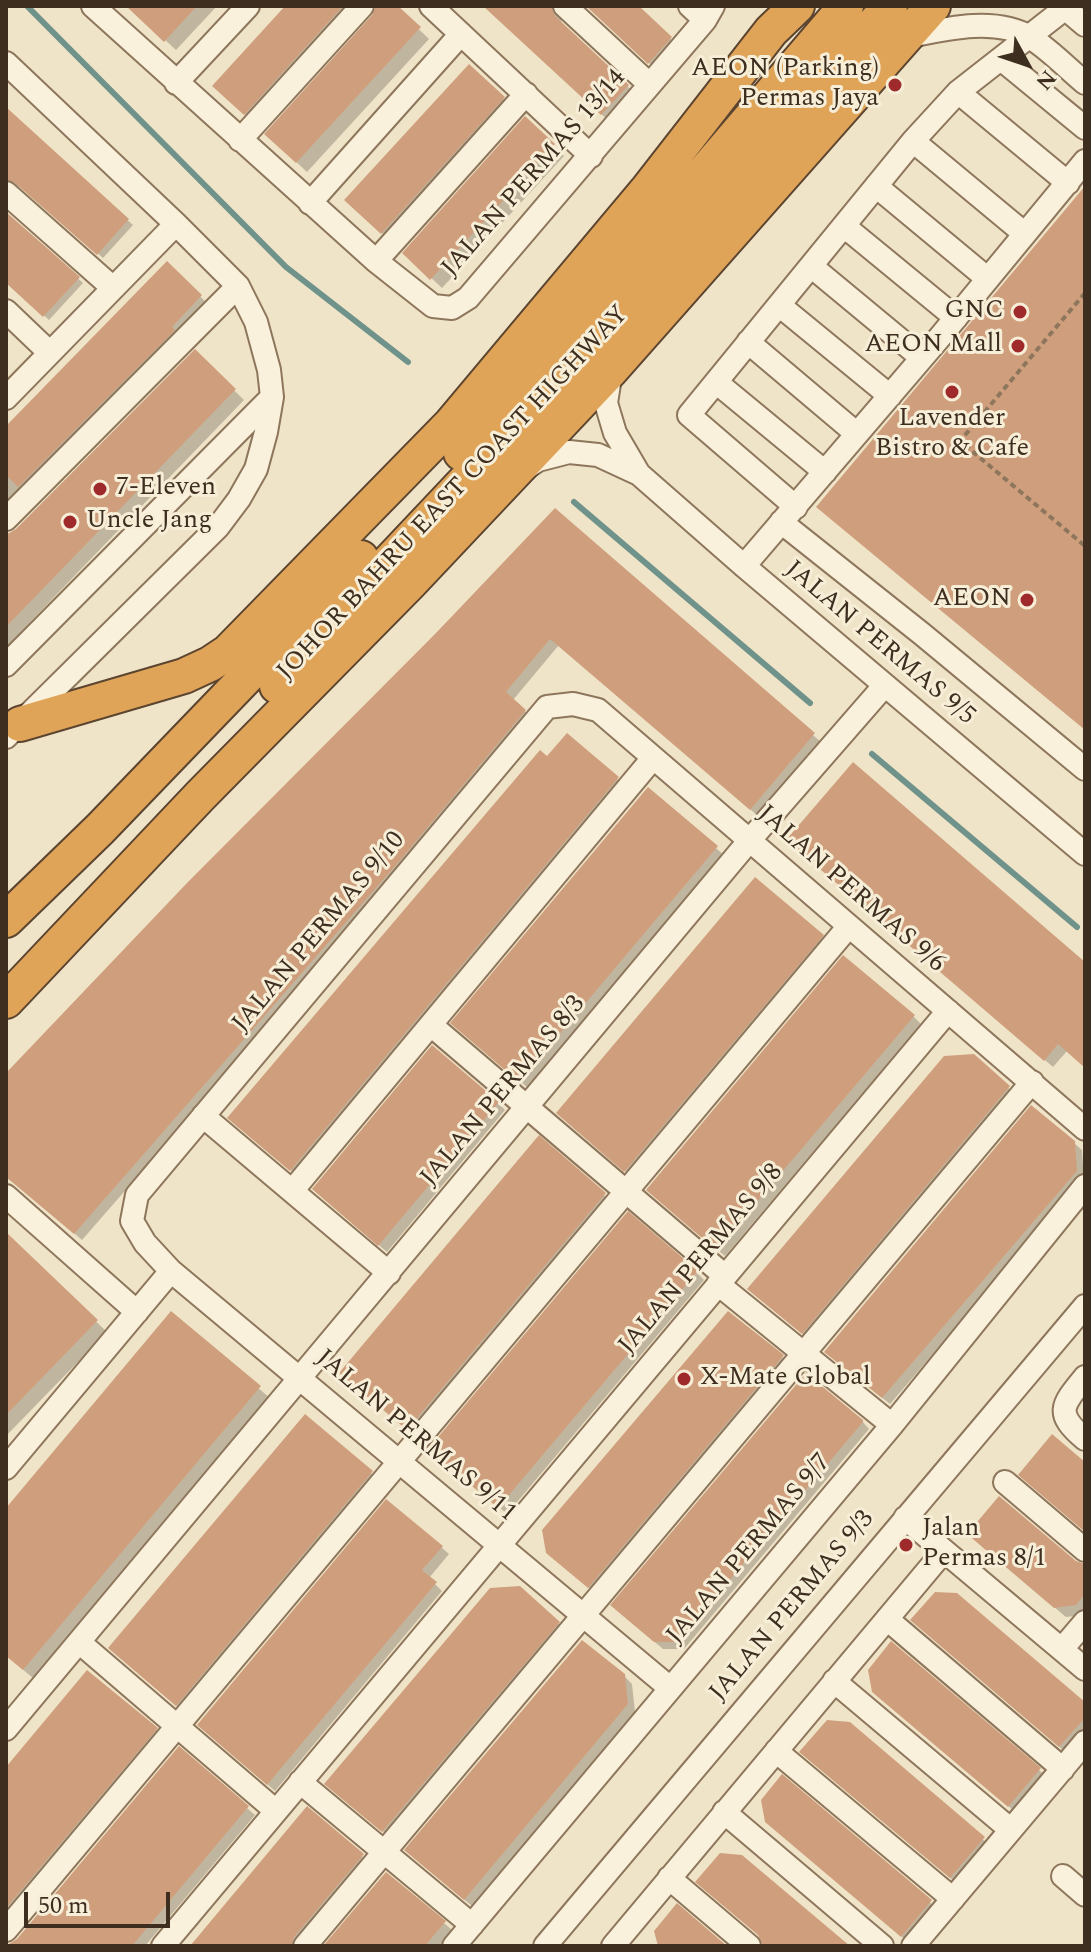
<!DOCTYPE html>
<style>
body{margin:0}
#map{position:relative;width:1091px;height:1952px;overflow:hidden;background:#f0e4c8;font-family:Spectral,serif}
canvas{display:block}
.frame{position:absolute;inset:0;border:8px solid #3d2e20;pointer-events:none}
.north{position:absolute;left:987px;top:24px;width:80px;height:80px;-webkit-text-stroke:6px #f7eed8;paint-order:stroke;rotate:130deg;font-size:22px;font-weight:700;line-height:32px;text-align:center;color:#3d2e20}
.north::after{content:'';display:block;margin:auto;width:28px;height:36px;background:#3d2e20;clip-path:polygon(50% 0,100% 100%,50% 72%,0 100%)}
.scale{position:absolute;left:24px;top:1892px;width:146px;height:36px;box-sizing:border-box;border:4px solid #3d2e20;border-top:0;padding-left:10px;font-size:24px;line-height:28px;white-space:nowrap;color:#3d2e20;-webkit-text-stroke:6px #f7eed8;paint-order:stroke}
</style>
<div id="map">
<canvas width="1091" height="1952"></canvas>
<div class="frame"></div>
<div class="north">N</div>
<div class="scale">50 m</div>
</div>
<script>
const g = document.querySelector('canvas').getContext('2d');
g.lineJoin = 'round';
function fillPath(path, color) { g.fillStyle = color; g.fill(path, 'evenodd'); }
function trace(path, color, width, dash) { g.strokeStyle = color; g.lineWidth = width; g.lineCap = dash ? 'butt' : 'round'; g.setLineDash(dash || []); g.stroke(path); }
function label(font, color, halo, rows, align = 'center') {
  g.font = font + ' Spectral,serif'; g.lineWidth = 6; g.setLineDash([]); g.textBaseline = 'middle'; g.strokeStyle = halo; g.fillStyle = color; for (const [text, x, y, turn = 0] of rows) {
    g.save(); g.translate(x, y); g.rotate((+turn || 0) * Math.PI / 180); g.textAlign = isNaN(turn) ? turn : align; if (halo) g.strokeText(text, 0, 0); g.fillText(text, 0, 0); g.restore();
  }
}
fillPath(new Path2D(`
 M128 6H217L176 50Z
 M288 6H363L255 124 225 96Z
 M377 6H395L429 39 307 172 277 144 374 17Z
 M485 6H566L561 21 564 27 638 96 612 124Z
 M587 6H636L681 49 659 72Z
 M503 98 513 108 393 243 357 210Z
 M6 110 133 225 103 258 22 187 6 185Z
 M525 119 564 156 442 288 415 263Z
 M6 214 83 283 49 320 6 281Z
 M167 264 211 307 6 519V430Z
 M195 352 244 400 6 647V534L17 531Z
 M555 511 821 742 758 816 559 645 513 700 533 719 403 873 82 1240 6 1175V1076Z
 M547 759 617 779 625 786 299 1177 237 1125Z
 M648 790 724 855 528 1088 460 1030Z
 M797 847 1085 964V1066L1067 1051 1053 1067Z
 M822 936 830 944 633 1178 566 1121Z
 M913 1016 921 1024 725 1256 656 1197Z
 M974 1056 1016 1095 810 1340 757 1296Z
 M498 1103 505 1110 387 1252 322 1197Z
 M539 1138 612 1202 416 1436 349 1380Z
 M1073 1142 1082 1150 1084 1179 890 1404 834 1359Z
 M6 1235 107 1332 6 1436Z
 M697 1273 704 1280 507 1514 439 1456Z
 M171 1314 270 1398 34 1679 6 1655V1510Z
 M782 1357 790 1364 596 1594 556 1560Z
 M306 1417 379 1480 184 1712 118 1656Z
 M862 1421 869 1429 684 1649H663L620 1613Z
 M979 1544 1085 1565V1615L1066 1617Z
 M441 1547 449 1554 429 1578 442 1591 275 1791 207 1732Z
 M558 1623 566 1631 391 1838 334 1791Z
 M923 1630 1085 1705V1739L1070 1756Z
 M624 1676 632 1684 635 1712 472 1906 414 1858Z
 M885 1702 1039 1770 1049 1780 1020 1816Z
 M849 1724 994 1849 961 1887 812 1762Z
 M156 1729 164 1737 6 1924V1773Z
 M782 1777 941 1912 913 1946 778 1832Z
 M247 1808 255 1815 145 1946H6Z
 M307 1809 370 1863 301 1946H193Z
 M444 1923 452 1930 439 1946H326Z`), '#0003');
trace(new Path2D(`
 M27 6 286 267 408 362
 M574 502 810 703
 M872 754 1077 927`), '#6f938a', 6);
fillPath(new Path2D(`
 M126 6H197L164 42Z
 M285 6H343L244 115 212 86Z
 M376 6H398L421 27 296 163 264 134 372 15Z
 M483 6H551L555 16 629 85 601 115Z
 M586 6H639L672 37 648 64Z
 M469 64 505 97 381 234 344 200Z
 M6 107 129 219 97 255 15 183 6 179Z
 M525 116 555 144 430 280 402 253Z
 M1085 186V730L816 507Z
 M6 212 80 277 43 317 6 283Z
 M167 261 202 295 172 327 175 330 18 487 6 475V426Z
 M195 349 236 389 6 627V535L16 529Z
 M555 508 815 733 750 810 550 639 506 692 526 710 396 865 74 1234 6 1177V1073L187 883 437 632Z
 M567 733 619 777 290 1171 227 1118 540 750 547 756Z
 M853 762 1085 962V1068L1058 1044 1044 1061 786 840Z
 M648 787 718 846 519 1082 450 1023Z
 M755 877 824 935 624 1172 556 1113Z
 M843 955 915 1015 716 1250 646 1190Z
 M432 1045 499 1102 378 1246 312 1189Z
 M974 1054 1010 1086 802 1334 747 1289 944 1056Z
 M1031 1105 1075 1141 1077 1171 882 1398 824 1352Z
 M539 1135 606 1193 407 1430 339 1373Z
 M628 1211 698 1271 498 1508 428 1449Z
 M6 1232 98 1320 6 1415Z
 M171 1311 261 1386 23 1670 6 1656V1508Z
 M728 1311 784 1355 588 1588 546 1553 542 1530Z
 M806 1373 863 1420V1422L677 1642H654L610 1605Z
 M305 1414 373 1471 176 1706 108 1648Z
 M1052 1434 1085 1462V1532L1018 1475Z
 M999 1496 1076 1561 1085 1564V1594L1076 1605 1054 1608 967 1534Z
 M386 1499 443 1546 422 1570 437 1582 267 1785 197 1725Z
 M520 1586 560 1622 382 1832 324 1784 490 1588Z
 M935 1592 957 1593 1085 1702V1718L1059 1747 910 1620Z
 M582 1640 625 1674 628 1704 464 1900 404 1850Z
 M891 1641 1041 1768 1008 1807 872 1692 868 1670Z
 M87 1670 158 1728 6 1908V1767Z
 M827 1720 850 1722 985 1837 950 1878 799 1752Z
 M179 1746 249 1806 132 1946H6L17 1939Z
 M782 1774 932 1900 901 1937 765 1822 761 1800Z
 M307 1806 364 1854 294 1937 291 1946H190Z
 M720 1853 742 1855 850 1946H763L758 1935 695 1882Z
 M386 1872 446 1921 425 1946H323Z
 M677 1903 727 1946H658L654 1931Z`), '#cf9f7d');
const minor = new Path2D(`
 M93 6 376 261 433 306 452 308 468 298 705 20 713 6
 M431 6 591 156
 M565 6 649 84
 M690 6 705 20
 M1065 8 1085 25
 M906 37C944 29 996 16 1031 38 1050 50 1067 68 1085 83
 M1001 59 1085 128
 M6 63 176 224 238 286 256 322 269 370 272 397 266 432 256 469 239 499 218 527 6 737
 M176 83 248 6
 M958 92 1068 183
 M240 140 362 6
 M913 141 1025 234
 M876 186 988 279
 M6 193 113 288
 M310 203 461 34
 M844 226 956 318
 M376 261 526 94
 M811 266 922 358
 M779 305 890 396
 M6 311 50 353
 M748 342 857 434
 M611 371 606 403 615 433 639 474
 M716 382 825 472
 M6 398 176 224
 M526 468 538 460 569 452 598 455 639 474 744 566 1085 854
 M796 507 689 415 913 141 958 92 1068 6
 M6 519 238 286
 M781 522 922 634 1085 769
 M744 566 940 337 1085 161
 M6 665 272 397
 M431 1025 725 1276
 M203 1116 389 1273
 M292 1191 653 758
 M6 1196 137 1312
 M718 1284 892 1425
 M1085 1377C1062 1405 1054 1413 1085 1439
 M6 1468 171 1271
 M1005 1482 1085 1550
 M905 1518 1085 1669
 M887 1619 1063 1769
 M79 1642 276 1811
 M1062 1649 1085 1622
 M834 1681 1011 1830
 M670 1688 171 1271 145 1243 132 1221 137 1195 547 707 573 704 598 710 1085 1129
 M6 1729 749 841 885 685
 M776 1751 953 1899
 M300 1782 472 1925
 M724 1812 882 1946
 M1063 1876 1085 1895
 M669 1878 749 1946
 M6 1930 849 926
 M163 1946 948 1011
 M305 1946 1032 1082
 M454 1946 892 1425 1085 1186
 M545 1946 1085 1306
 M613 1946 944 1551
 M913 1946 1085 1742`);
const highway = new Path2D(`
 M461 453 561 340 846 6
 M277 686 350 603 554 387 890 6
 M20 724 184 676 210 664 228 652 451 424 648 189 771 31 797 6
 M6 920 100 829 361 558
 M6 1001 200 796 410 583 611 370 933 6`);
trace(minor, '#8d765c', 26);
trace(highway, '#5b4430', 38);
trace(new Path2D(`
 M1085 293 960 441 1085 546`), '#8d765c', 4, [6, 4]);
trace(minor, '#faf1dc', 22);
trace(highway, '#e0a458', 34);
for (const [x, y, r, color] of [
 [895,85,8,"#9e2a2b"],
 [1020,312,8,"#9e2a2b"],
 [1018,346,8,"#9e2a2b"],
 [952,392,8,"#9e2a2b"],
 [100,489,8,"#9e2a2b"],
 [70,522,8,"#9e2a2b"],
 [1027,600,8,"#9e2a2b"],
 [684,1379,8,"#9e2a2b"],
 [906,1545,8,"#9e2a2b"]
]) { const dot = new Path2D(); dot.arc(x, y, r, 0, 2 * Math.PI); g.fillStyle = color; g.fill(dot); trace(dot, '#f7eed8', 3); }
label('26px', '#3d2e20', '#f7eed8', [
 ["AEON (Parking)",879,70],
 ["Permas Jaya",879,100],
 ["GNC",1004,312],
 ["AEON Mall",1002,346],
 ["Lavender",952,420,"center"],
 ["Bistro & Cafe",952,450,"center"],
 ["7-Eleven",116,489,"left"],
 ["Uncle Jang",86,522,"left"],
 ["AEON",1011,600],
 ["X-Mate Global",700,1379,"left"],
 ["Jalan",922,1530,"left"],
 ["Permas 8/1",922,1560,"left"]
], 'right');
label('26px', '#3d2e20', '#f7eed8', [
 ["JALAN PERMAS 13/14",535,174,-49],
 ["JOHOR BAHRU EAST COAST HIGHWAY",454,494,-47],
 ["JALAN PERMAS 9/5",879,644,40],
 ["JALAN PERMAS 9/6",850,890,41],
 ["JALAN PERMAS 9/10",320,933,-50],
 ["JALAN PERMAS 8/3",504,1092,-50],
 ["JALAN PERMAS 9/8",702,1260,-50],
 ["JALAN PERMAS 9/11",415,1437,40],
 ["JALAN PERMAS 9/7",750,1550,-50],
 ["JALAN PERMAS 9/3",793,1607,-50]
]);
</script>
